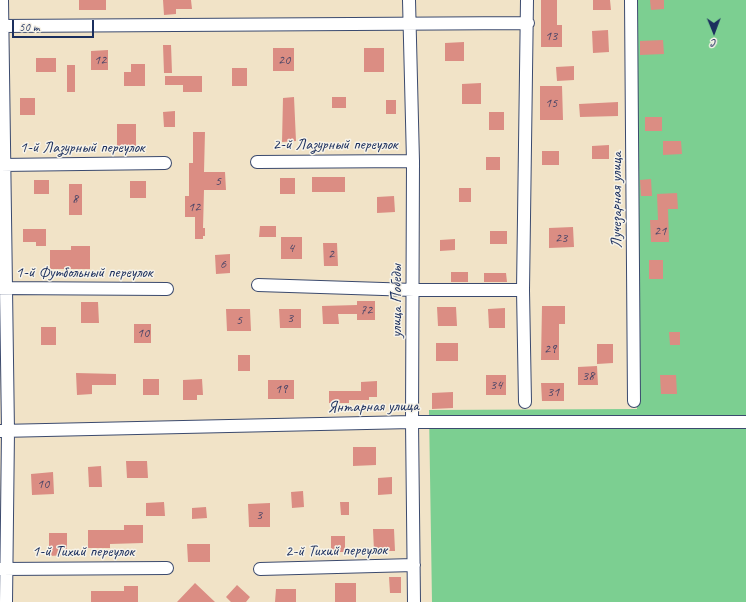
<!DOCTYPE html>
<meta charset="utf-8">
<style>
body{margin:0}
#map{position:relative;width:746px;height:602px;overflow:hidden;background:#f1e3c7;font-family:Caveat,sans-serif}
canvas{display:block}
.north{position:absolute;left:694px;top:12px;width:40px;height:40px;-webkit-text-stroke:3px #f7f3e8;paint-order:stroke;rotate:179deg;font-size:11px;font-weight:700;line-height:16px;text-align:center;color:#1b2f5e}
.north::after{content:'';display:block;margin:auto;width:14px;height:18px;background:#1b2f5e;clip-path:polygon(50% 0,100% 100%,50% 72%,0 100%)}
.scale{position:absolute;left:12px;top:20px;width:82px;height:18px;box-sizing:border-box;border:2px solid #1b2f5e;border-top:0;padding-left:5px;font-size:12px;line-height:14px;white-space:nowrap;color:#1b2f5e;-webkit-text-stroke:3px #f7f3e8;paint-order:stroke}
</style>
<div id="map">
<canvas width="746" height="602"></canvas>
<div class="north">С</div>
<div class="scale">50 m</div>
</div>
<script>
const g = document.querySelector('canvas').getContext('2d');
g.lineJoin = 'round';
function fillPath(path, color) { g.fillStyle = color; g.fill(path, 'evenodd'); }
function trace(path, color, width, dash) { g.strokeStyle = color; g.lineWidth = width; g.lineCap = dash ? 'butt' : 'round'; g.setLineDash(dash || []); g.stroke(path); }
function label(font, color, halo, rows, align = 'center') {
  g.font = font + ' Caveat,sans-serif'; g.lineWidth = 3; g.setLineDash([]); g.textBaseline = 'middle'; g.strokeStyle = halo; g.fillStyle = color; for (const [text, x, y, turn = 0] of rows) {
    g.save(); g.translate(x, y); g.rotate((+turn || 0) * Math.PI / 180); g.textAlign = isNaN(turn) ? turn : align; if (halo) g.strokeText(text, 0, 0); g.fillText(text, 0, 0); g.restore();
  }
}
fillPath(new Path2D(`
 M632 0H746V602H432L429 410 637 409Z`), '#7ccf91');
fillPath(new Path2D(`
 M79 0H106V10H79Z
 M163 0H191L192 9H176V14L164 15Z
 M541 0H557V25H562V47H541Z
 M593 0H610L611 10H593Z
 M650 0H664V9L651 10Z
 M608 30 609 52 593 53 592 31Z
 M663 40 664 54 640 55V41Z
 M464 42V61H445V43Z
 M163 45H171L172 73H164Z
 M273 48H294V71H273Z
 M364 48H384V72H364Z
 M108 50V70H91V51Z
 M36 58H56V72H36Z
 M131 64H145V86H124V72H131Z
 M67 65H75V92H67Z
 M574 66V80L557 81 556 67Z
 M232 68H247V86H232Z
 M165 76H202V92H183V85H165Z
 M481 83V104H462V84Z
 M540 86H562L563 120H540Z
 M294 97 296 141 282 142 283 98Z
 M332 97H346V108H332Z
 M20 98H35V115H20Z
 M386 100H396V114H386Z
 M618 102V116L580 117 579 104Z
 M175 111V127H164L163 112Z
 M489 112H504V130H489Z
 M645 117H662V131H645Z
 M117 124H136V148H117Z
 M193 132H205L204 172H225L226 190H204L203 228H205V236H203V239H195V217H185V196H189V163H193Z
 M663 141H681L682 154 663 155Z
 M609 145V159H592V146Z
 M542 151H559V165H542Z
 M486 157H500V170H486Z
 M312 177H345V192H312Z
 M280 178H295V194H280Z
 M651 179 652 196H641L640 180Z
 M34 180H49V194H34Z
 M130 181H146V198H130Z
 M69 184H82V215H69Z
 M459 188H471V202H459Z
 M677 193 678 209H668L669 242H651L650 220H658L657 194Z
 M394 196 395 212 377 213V197Z
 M260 226H276V237H259Z
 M573 227 574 247 549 248V228Z
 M23 229H46V246H36V242H23Z
 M490 231H507V244H490Z
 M281 237H302V259H281Z
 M455 239V250L440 251V240Z
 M323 243H337L338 266H324Z
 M71 246H90V269H50V250H71Z
 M230 254V273L216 274 215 255Z
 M649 260H663V279H649Z
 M451 272H468V282H451Z
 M484 273H506L507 282H484Z
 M357 301H375V320H357V314H338L339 324H323L322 306 357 305Z
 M81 302H98L99 323H81Z
 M542 306H565V324H559V360H541Z
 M437 307H456L457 326H438Z
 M505 308V328H489L488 309Z
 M226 309H250L251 331H227Z
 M279 309H301V328H280Z
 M134 324H151V343H134Z
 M41 327H56V345H41Z
 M669 332H680V345H670Z
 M436 343H458V361H436Z
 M597 344H613V363L597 364Z
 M238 355H250V371H238Z
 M597 366 598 385H578V367Z
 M76 373 116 374V385H92V394L77 395Z
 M486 375H506V395H486Z
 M660 375H676L677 394H661Z
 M143 379H159V395H143Z
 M202 379 203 395H197V400H183V380Z
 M268 380H294V399H268Z
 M377 381V397H369V400H349V403H329V391H361V382Z
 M541 383H564V401H542Z
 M453 392V408L432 409V393Z
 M353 447H376V465L353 466Z
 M126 461H147L148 478H127Z
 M101 466 102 487H89L88 467Z
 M53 472 54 494 32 495 31 474Z
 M392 477V494L378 495V478Z
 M303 491 304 507 292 508 291 492Z
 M164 502 165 516H146V503Z
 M340 502H349V515H341Z
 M270 503V527H249L248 504Z
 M206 507 207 518 192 519V508Z
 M124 525H143V543L110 544V548H88V530H124Z
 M373 529H394L395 551H374Z
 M49 533H67V555L49 556Z
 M331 536H345V552H331Z
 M187 544H210V562H188Z
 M389 577H401V593H390Z
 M195 583 215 602H177Z
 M335 583H356V602H335Z
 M237 585 250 597 246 602H231L226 597Z
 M124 586H138V602H91V591H124Z
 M276 589H296V602H275Z`), '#db8d83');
const street = new Path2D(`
 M2 0 8 431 6 602
 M409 0 413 161 412 422 414 602
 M631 0 634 401
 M0 26 528 23
 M257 162 413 161
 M0 165 165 163
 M258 285 414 290H523
 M0 288 167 289
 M525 402 523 290 527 0
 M0 431 412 422H746
 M0 569 167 568
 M260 569 414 565`);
trace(street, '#3b4a6e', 14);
trace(street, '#fff', 12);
label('14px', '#4b4667', null, [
 ["13",551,36],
 ["12",100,60],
 ["20",284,60],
 ["15",551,103],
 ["5",218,181],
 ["8",75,199],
 ["12",194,207],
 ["21",660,231],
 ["23",561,238],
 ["4",291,248],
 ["2",331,254],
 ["6",223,264],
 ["72",366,310],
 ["3",290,318],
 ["5",239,320],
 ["10",143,333],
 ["29",550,349],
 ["38",588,376],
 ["34",496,385],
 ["19",281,389],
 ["31",553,392],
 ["10",43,484],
 ["3",259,515]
]);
label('16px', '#1b2f5e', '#f7f3e8', [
 ["2-й Лазурный переулок",335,145],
 ["1-й Лазурный переулок",82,148],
 ["Лучезарная улица",617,200,-90],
 ["1-й Футбольный переулок",84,273],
 ["улица Победы",397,301,-90],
 ["Янтарная улица",373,407,-1],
 ["2-й Тихий переулок",336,551,-1],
 ["1-й Тихий переулок",83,552]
]);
</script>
